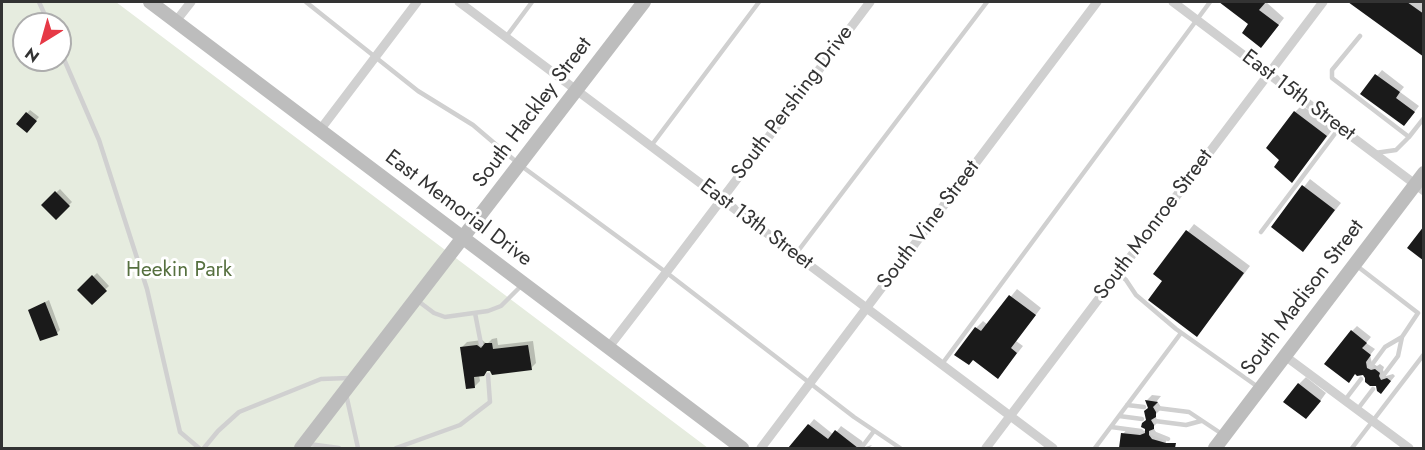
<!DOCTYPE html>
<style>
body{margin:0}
#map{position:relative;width:1425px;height:450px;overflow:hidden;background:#fff;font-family:Jost,sans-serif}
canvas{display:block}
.frame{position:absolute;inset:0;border:3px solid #333;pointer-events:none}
.north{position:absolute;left:12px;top:12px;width:60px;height:60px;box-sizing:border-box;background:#fff;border:2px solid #adadad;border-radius:50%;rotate:217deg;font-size:16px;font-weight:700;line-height:24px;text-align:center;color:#333}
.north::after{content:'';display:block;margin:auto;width:21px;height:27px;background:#e63946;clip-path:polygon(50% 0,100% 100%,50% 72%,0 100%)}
</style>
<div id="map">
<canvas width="1425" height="450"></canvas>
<div class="frame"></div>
<div class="north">N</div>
</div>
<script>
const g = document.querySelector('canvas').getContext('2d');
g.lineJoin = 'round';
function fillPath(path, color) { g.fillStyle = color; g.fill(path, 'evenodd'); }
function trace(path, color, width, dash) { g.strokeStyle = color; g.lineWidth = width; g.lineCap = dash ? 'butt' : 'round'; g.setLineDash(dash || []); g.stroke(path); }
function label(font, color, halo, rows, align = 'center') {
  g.font = font + ' Jost,sans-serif'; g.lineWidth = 6; g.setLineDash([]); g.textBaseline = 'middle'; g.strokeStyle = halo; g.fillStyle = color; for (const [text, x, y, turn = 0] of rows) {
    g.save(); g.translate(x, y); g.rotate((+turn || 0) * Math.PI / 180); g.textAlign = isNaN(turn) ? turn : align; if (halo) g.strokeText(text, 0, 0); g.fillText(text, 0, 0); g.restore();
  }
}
fillPath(new Path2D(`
 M2 2H116L708 448H2ZM24 24H60V60H24Z`), '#e6ecdf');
fillPath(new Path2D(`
 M1221 2H1266L1284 18 1268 39Z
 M1351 2H1422L1424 55Z
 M1382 70 1404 87 1400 92 1419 106 1409 119 1362 94Z
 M1302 105 1333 129 1292 181 1281 160 1295 112Z
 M30 110 39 117 30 127 27 113Z
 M1310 179 1341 203 1309 243 1273 227Z
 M60 189 72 202 56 218 43 205Z
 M1194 224 1250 266 1203 328 1165 281 1155 274Z
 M97 273 109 286 92 302 79 290Z
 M1017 289 1041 308 1016 341 1023 346 1004 370 974 358 957 354 976 328 983 321 988 325Z
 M49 300 60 330 57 333 30 310Z
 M1357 326 1371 337 1366 343 1375 349 1370 355 1372 363 1377 366 1380 364 1384 367 1383 370 1386 376 1393 374 1395 376 1386 387 1370 384 1352 331Z
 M497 338 498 345 533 341 536 363 531 368 488 369 479 375 480 381 475 386 462 347 467 342 482 340 487 344 492 339Z
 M1306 377 1326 393 1313 411 1299 384Z
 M1152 395 1161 396 1157 401 1161 407 1160 410 1155 415 1158 422 1153 427 1157 434 1167 437 1165 448H1121L1123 434 1128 428 1146 431 1150 408 1147 400Z
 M814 419 834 435 841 426 862 441 865 447 872 445 869 448H798L793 445Z`), '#0003');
fillPath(new Path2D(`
 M1219 2H1266L1259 10 1279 25 1261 48 1242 33 1248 24Z
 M1348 2H1407L1424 14V57Z
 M1375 74 1400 92 1396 98 1415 112 1404 126 1360 94Z
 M1294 111 1327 136 1292 183 1274 167 1279 160 1266 148Z
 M26 112 37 121 27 133 16 124Z
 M1302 185 1335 210 1303 252 1271 227Z
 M55 191 70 206 56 220 41 205Z
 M1424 226V261L1407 248Z
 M1186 230 1244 273 1197 337 1148 300 1162 281 1153 274Z
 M92 275 107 291 92 305 77 290Z
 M1009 295 1036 315 1011 348 1017 353 998 379 973 360 969 365 954 355 975 327 981 331Z
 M45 302 58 335 40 341 28 310Z
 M1351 330 1367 343 1362 348 1371 355 1366 362 1367 368 1371 370 1375 369 1380 373 1379 376 1381 380 1387 378 1391 381 1381 394 1377 391 1376 386H1370L1365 382V378L1363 375 1357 376 1355 374 1349 383 1324 364Z
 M485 343H492L493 349 528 345 532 370 492 375 490 371H487L484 376 474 377 475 388 466 389 460 347 477 345 481 348Z
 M1298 383 1321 401 1306 419 1283 402Z
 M1145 400 1158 402 1153 407 1156 412V417L1151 420 1154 425V429L1149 431V435L1152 439 1166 443H1176L1175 448H1119L1121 433 1140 435 1145 433V429L1141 427 1142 423 1146 420 1144 411 1148 408Z
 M808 424 828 439 835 430 858 448H788Z`), '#1a1a1a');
trace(new Path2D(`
 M39 2 49 24
 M306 2 418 91 473 125 520 165 667 273 854 417 900 448
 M1360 36 1332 70V78L1409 137 1396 150 1375 153
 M506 37 532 2
 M60 50 99 140 147 289 180 432 199 448
 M1409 137 1424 118
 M651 146 759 2
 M1261 232 1340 127
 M795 255 987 2
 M1357 266 1418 313 1402 337 1385 347 1371 366
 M1119 274 1126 280 1136 295 1176 329 1258 387
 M418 301 434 313 445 317 488 311 501 306 521 286
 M475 313 481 344
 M942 364 1210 2
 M1383 376 1398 356 1402 337
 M346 394 358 448
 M1345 400 1361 379
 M1127 405 1144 407
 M1157 408 1189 412 1222 434
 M1357 410 1373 389
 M1119 416 1142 419
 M1155 421 1186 425 1201 421
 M1111 427 1141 431
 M1153 433 1168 439
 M309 444 339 448
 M862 447 874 431
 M204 448 218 431 239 412 321 379 349 378
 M396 448 460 425 490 402 488 375
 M1095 448 1181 333
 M1352 448 1424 354`), '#d0d0d0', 4.5);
trace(new Path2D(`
 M459 2 1053 448
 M1173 2 1424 191
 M176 21 191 2
 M320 130 417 2
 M608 348C697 234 783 117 870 2
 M1285 356 1409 448
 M761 448 1097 2
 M986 448 1323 2`), '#d0d0d0', 9);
trace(new Path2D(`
 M150 2 742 448
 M301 448 644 2
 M1215 448 1424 173`), '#bdbdbd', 14);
label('21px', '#333', '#fff', [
 ["East 15th Street",1298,96,37],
 ["South Pershing Drive",793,103,-53],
 ["South Hackley Street",533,113,-53],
 ["East Memorial Drive",458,209,37],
 ["East 13th Street",756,225,37],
 ["South Vine Street",929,225,-53],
 ["South Monroe Street",1154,225,-53],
 ["South Madison Street",1303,298,-53]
]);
label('21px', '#56703f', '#fff', [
 ["Heekin Park",179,271]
]);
</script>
